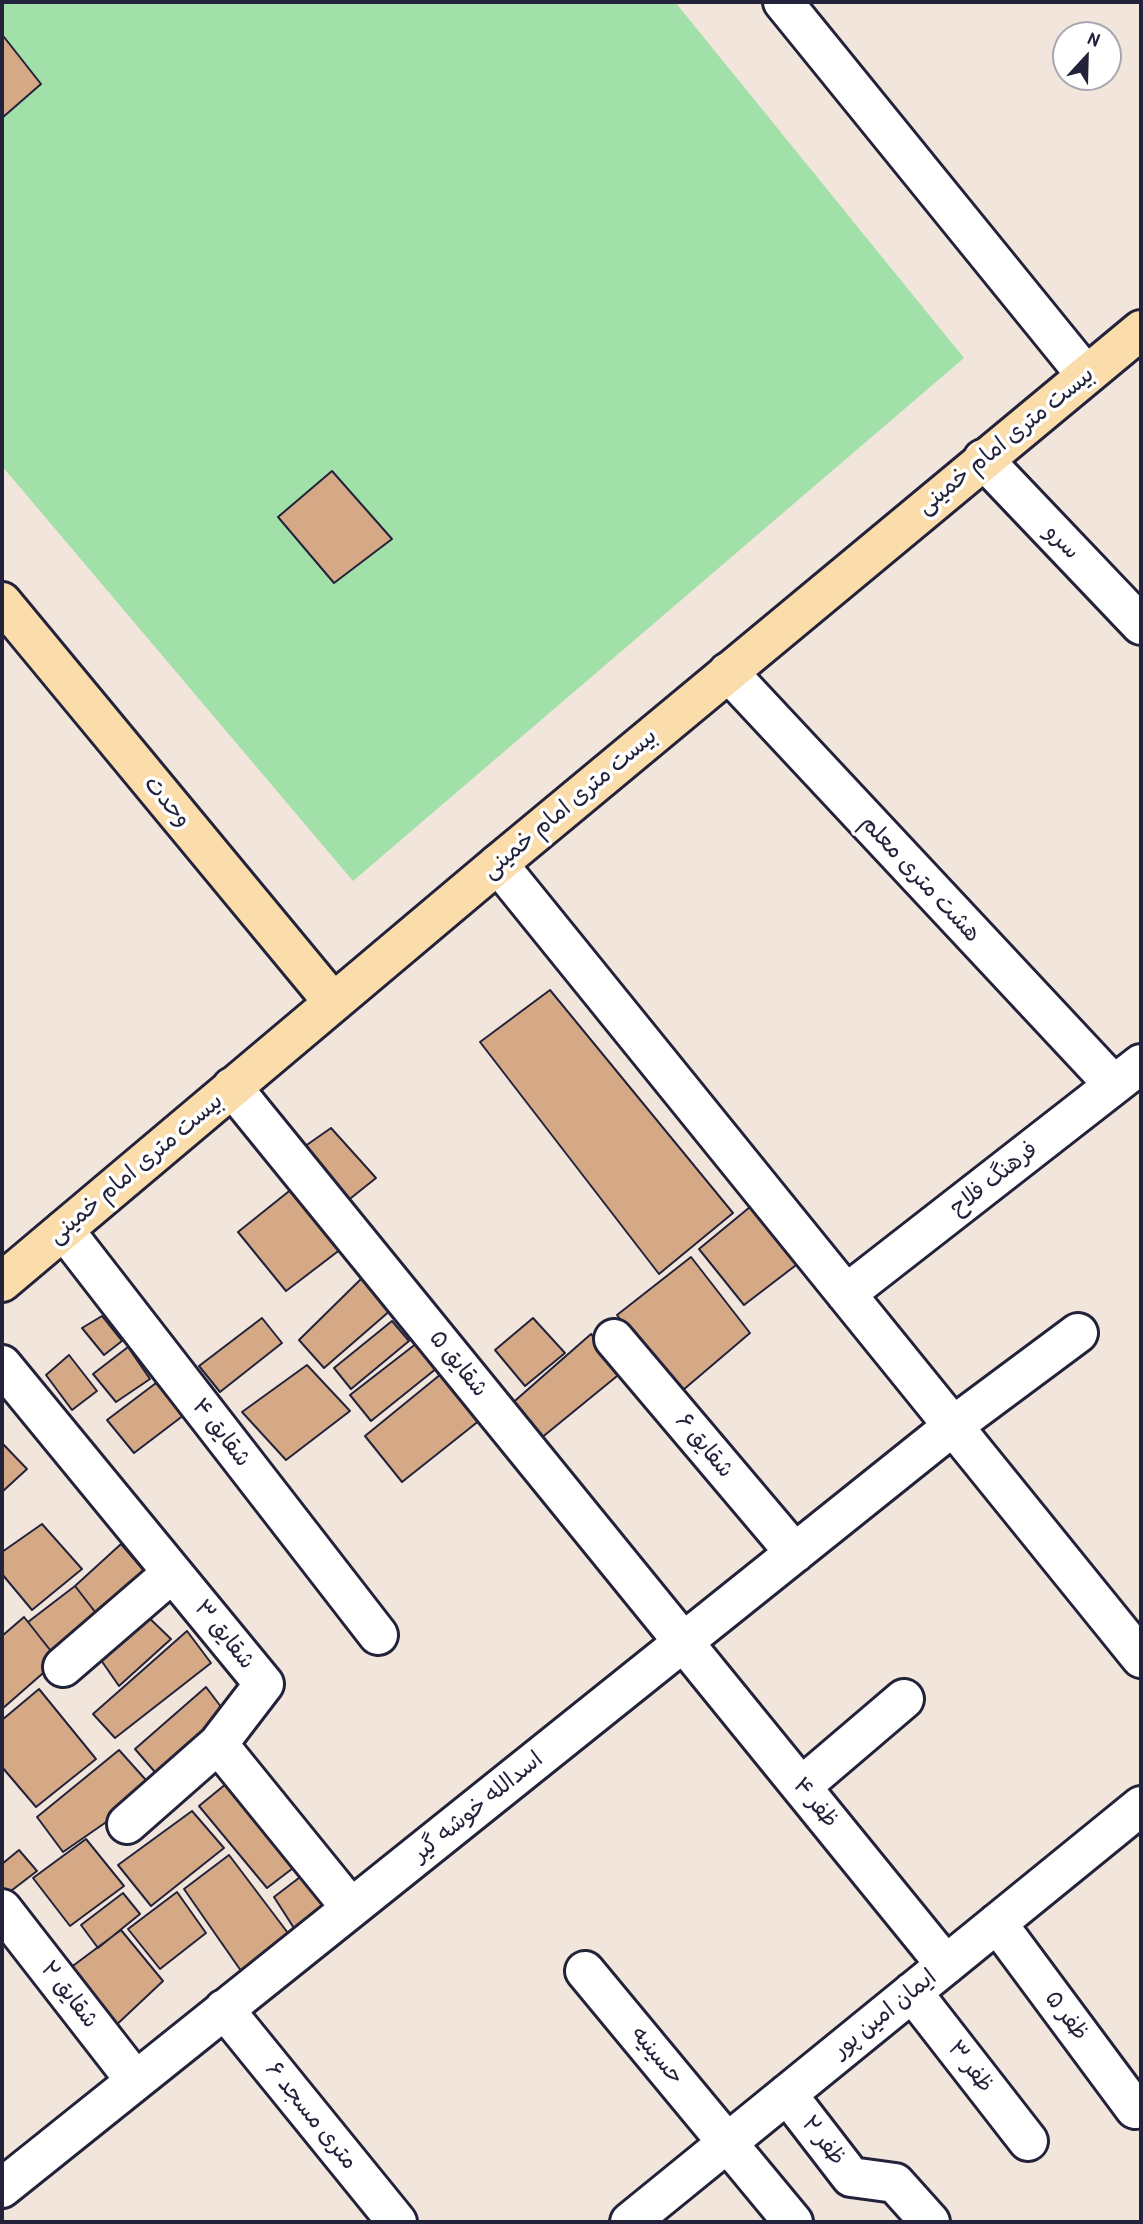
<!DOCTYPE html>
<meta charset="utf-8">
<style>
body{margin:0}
#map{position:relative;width:1143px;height:2224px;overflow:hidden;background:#f2e5db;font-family:"Patrick Hand",sans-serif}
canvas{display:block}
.frame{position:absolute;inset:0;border:4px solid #22223b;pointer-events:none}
.north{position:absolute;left:1052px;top:21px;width:70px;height:70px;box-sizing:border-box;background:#fff;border:2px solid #a7a7b1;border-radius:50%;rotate:22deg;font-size:19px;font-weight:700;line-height:28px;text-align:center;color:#22223b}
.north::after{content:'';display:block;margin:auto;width:24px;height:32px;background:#22223b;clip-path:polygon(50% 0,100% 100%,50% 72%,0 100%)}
</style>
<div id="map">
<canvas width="1143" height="2224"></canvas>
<div class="frame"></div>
<div class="north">N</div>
</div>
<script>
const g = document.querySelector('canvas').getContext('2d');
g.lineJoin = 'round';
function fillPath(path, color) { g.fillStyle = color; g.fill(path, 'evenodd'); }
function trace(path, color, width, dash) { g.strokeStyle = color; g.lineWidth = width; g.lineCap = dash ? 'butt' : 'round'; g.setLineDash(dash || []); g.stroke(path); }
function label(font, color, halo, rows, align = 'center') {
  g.font = font + ' "Patrick Hand","Playpen Sans Arabic",sans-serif'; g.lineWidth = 7; g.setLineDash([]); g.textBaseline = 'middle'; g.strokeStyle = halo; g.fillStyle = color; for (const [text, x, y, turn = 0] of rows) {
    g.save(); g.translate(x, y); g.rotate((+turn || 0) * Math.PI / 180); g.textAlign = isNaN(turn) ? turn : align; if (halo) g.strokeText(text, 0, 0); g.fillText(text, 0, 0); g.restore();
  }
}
fillPath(new Path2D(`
 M2 2H675L964 358 353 881 2 466Z`), '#a1e0a8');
const building = new Path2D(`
 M4 37 41 84 2 118V39Z
 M332 471 392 539 334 583 278 517Z
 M550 990 733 1213 659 1274 480 1042Z
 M331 1128 376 1178 346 1202 301 1149Z
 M293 1188 341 1249 286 1291 238 1232Z
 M756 1202 804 1259 744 1305 699 1249Z
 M691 1257 750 1333 676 1396 617 1315Z
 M362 1278 392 1309 324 1368 299 1340Z
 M102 1316 122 1341 104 1355 82 1328Z
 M262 1318 282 1343 220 1392 199 1366Z
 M533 1318 565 1353 525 1386 495 1350Z
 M392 1321 409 1341 351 1389 334 1368Z
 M591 1334 622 1372 540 1439 509 1406Z
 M417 1343 437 1368 371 1421 350 1395Z
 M128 1347 150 1379 116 1402 93 1374Z
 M69 1355 97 1391 72 1410 46 1375Z
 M307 1365 350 1411 286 1460 242 1412Z
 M441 1374 480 1420 402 1482 365 1436Z
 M156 1383 184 1415 134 1453 107 1420Z
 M2 1443 27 1469 2 1492Z
 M42 1524 82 1569 32 1610 2 1574V1552Z
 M121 1544 153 1581 103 1622 75 1586Z
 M75 1586 103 1622 58 1660 28 1622Z
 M143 1612 171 1639 119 1686 94 1650Z
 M24 1617 58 1660 2 1709V1636Z
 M187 1631 211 1663 115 1738 93 1714Z
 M206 1687 228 1716 161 1779 135 1749Z
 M39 1689 96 1759 36 1807 2 1767V1720Z
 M119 1750 154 1789 63 1852 37 1817Z
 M232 1779 301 1862 267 1888 199 1806Z
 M192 1811 224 1848 151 1906 118 1865Z
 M86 1839 124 1886 70 1926 33 1878Z
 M19 1850 37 1871 7 1894 2 1888V1864Z
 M229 1855 294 1941 246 1978 184 1889Z
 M308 1871 351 1908 301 1939 274 1897Z
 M177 1892 206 1933 160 1969 128 1929Z
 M123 1893 140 1914 98 1948 81 1925Z
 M121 1930 163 1981 112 2029 66 1971Z`);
fillPath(building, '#d5a986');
trace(building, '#22223b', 2);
const minor = new Path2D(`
 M783 2 1086 375
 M983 459 1141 625
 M728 672 1114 1085
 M498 864 1141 1658
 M232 1087 946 1965
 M64 1230 378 1635
 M846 1294 1141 1064
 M614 1339 795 1553
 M2 1365 264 1684 218 1744 351 1908
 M63 1667 172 1573
 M802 1786 904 1699
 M127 1824 218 1744
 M2 1909 135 2080
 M997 1923 1135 2109
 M585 1971 793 2222
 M912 1992 1028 2141
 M224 2009 397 2222
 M787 2094 851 2177 895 2183 930 2222
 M2 2188 953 1426 1078 1333
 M630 2222 1141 1806`);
const major = new Path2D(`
 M2 602 333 1002
 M2 1282 498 864 1141 330`);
trace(minor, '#22223b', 44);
trace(major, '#22223b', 44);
trace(minor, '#fff', 38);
trace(major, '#faddab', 38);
label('23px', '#22223b', '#fff', [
 ["بیست متری امام خمینی",1006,441,-39],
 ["سرو",1062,542,46],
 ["وحدت",167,802,50],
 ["بیست متری امام خمینی",570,804,-40],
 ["هشت متری معلم",920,879,47],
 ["بیست متری امام خمینی",136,1169,-40],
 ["فرهنگ فلاح",994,1179,-38],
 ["شقایق ۵",458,1364,51],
 ["شقایق ۴",221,1433,52],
 ["شقایق ۶",704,1446,50],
 ["شقایق ۳",224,1635,51],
 ["ظفر ۴",815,1803,51],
 ["اسدالله خوشه گیر",478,1807,-39],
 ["شقایق ۲",69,1995,52],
 ["ایمان امین پور",885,2014,-39],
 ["ظفر ۵",1066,2016,53],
 ["حسینیه",657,2056,50],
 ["ظفر ۳",970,2067,52],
 ["۶ متری مسجد",311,2116,51],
 ["ظفر ۲",823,2141,52]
]);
</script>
